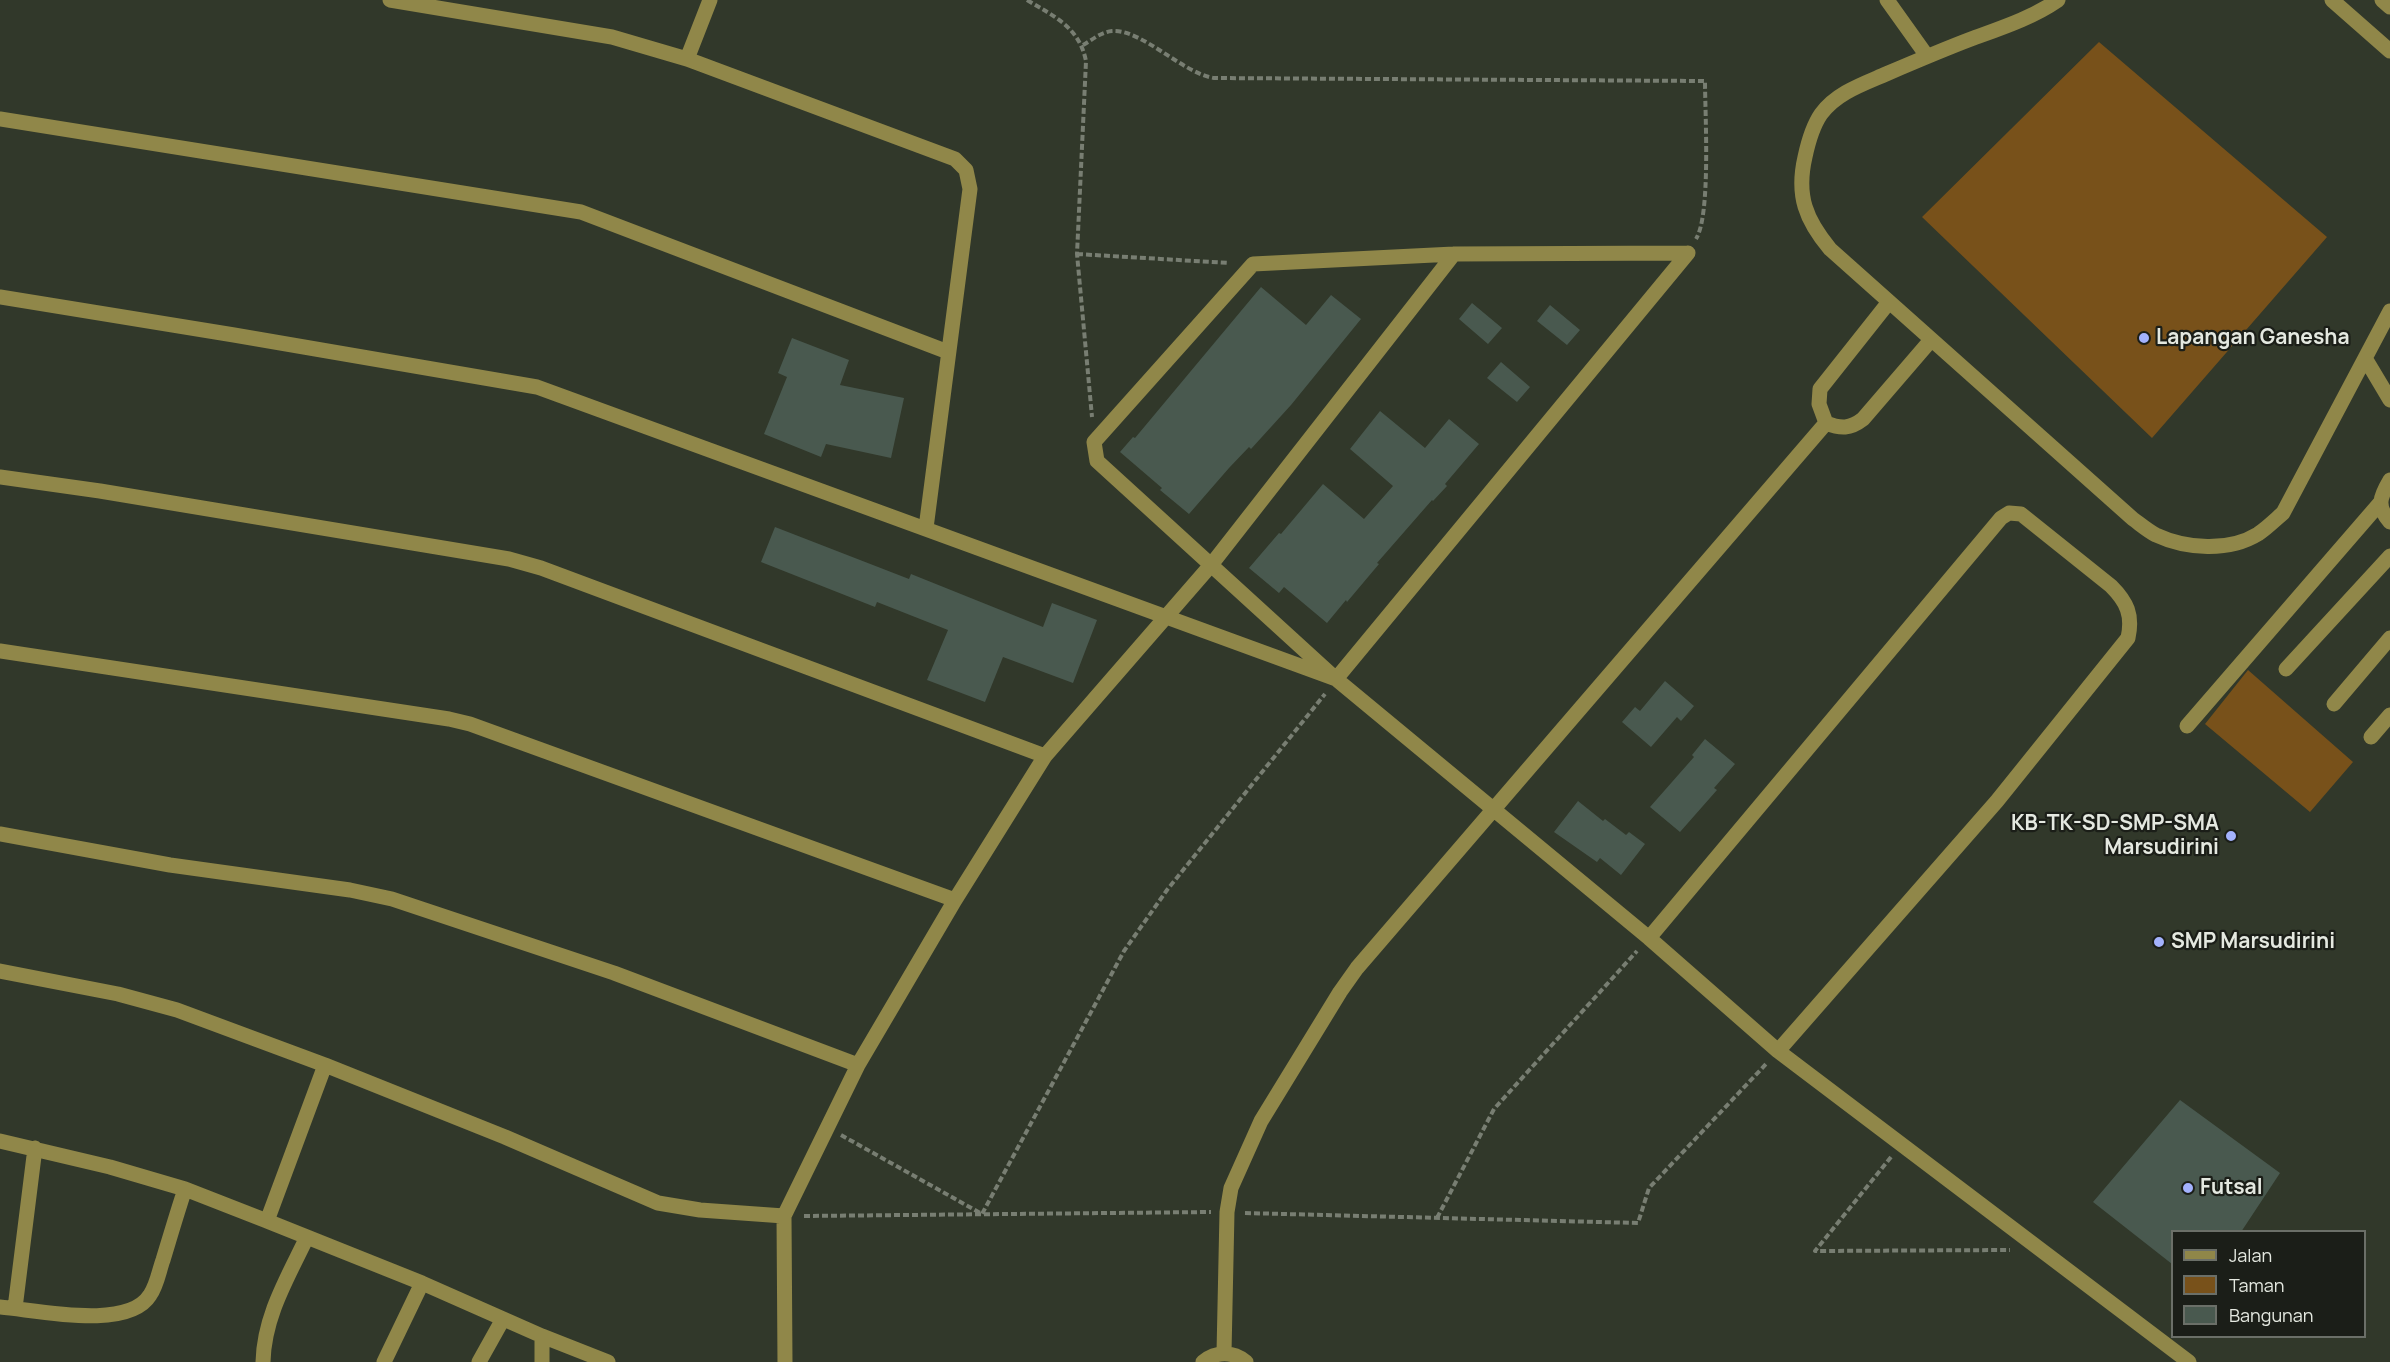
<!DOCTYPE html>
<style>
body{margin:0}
#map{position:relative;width:2390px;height:1362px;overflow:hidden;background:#31382a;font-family:Manrope,sans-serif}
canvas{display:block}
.legend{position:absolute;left:2171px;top:1230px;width:195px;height:108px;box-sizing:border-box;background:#1b1e18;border:2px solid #6b6f68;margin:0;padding:8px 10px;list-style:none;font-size:18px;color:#e4e8e0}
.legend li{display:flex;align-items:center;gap:12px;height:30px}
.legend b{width:30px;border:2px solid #6b6f68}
</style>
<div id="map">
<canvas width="2390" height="1362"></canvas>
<ul class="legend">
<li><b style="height:8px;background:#908749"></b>Jalan</li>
<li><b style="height:16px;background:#78511a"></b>Taman</li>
<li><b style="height:16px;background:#49594f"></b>Bangunan</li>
</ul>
</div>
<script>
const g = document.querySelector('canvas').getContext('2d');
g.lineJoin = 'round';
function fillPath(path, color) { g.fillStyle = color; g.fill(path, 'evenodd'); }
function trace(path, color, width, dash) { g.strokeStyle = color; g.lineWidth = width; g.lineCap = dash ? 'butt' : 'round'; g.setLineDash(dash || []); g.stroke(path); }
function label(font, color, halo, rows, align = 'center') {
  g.font = font + ' Manrope,sans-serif'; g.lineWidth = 4.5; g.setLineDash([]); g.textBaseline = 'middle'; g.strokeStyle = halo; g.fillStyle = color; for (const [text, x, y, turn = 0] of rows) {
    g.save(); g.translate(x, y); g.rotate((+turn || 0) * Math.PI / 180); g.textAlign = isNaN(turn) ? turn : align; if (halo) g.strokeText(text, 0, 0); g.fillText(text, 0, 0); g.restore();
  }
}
fillPath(new Path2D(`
 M2099 42 2327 237 2152 438 1922 217Z
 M2248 670 2353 762 2310 812 2205 724Z`), '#78511a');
fillPath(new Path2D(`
 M1261 287 1306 325 1331 295 1361 319 1291 405 1251 449 1249 447 1229 468 1189 514 1160 490 1162 488 1120 452 1133 437 1135 438Z
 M1472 303 1502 328 1488 344 1459 319Z
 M1550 305 1580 330 1567 345 1537 321Z
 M792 338 849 360 840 385 904 398 891 458 826 444 821 457 764 434 787 377 778 373Z
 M1501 362 1530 387 1517 402 1487 378Z
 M1380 411 1425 448 1449 419 1479 444 1445 484 1447 486 1433 501 1432 500 1377 563 1379 564 1347 602 1346 600 1327 623 1284 587 1279 593 1249 568 1279 533 1281 534 1323 484 1364 519 1393 486 1350 449Z
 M775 527 909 579 911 574 1043 627 1052 603 1097 620 1073 683 1003 657 985 702 927 680 948 630 877 602 875 607 761 562Z
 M1665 681 1694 706 1681 721 1677 717 1651 747 1622 722 1635 707 1640 711Z
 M1705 739 1735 764 1714 788 1717 790 1680 832 1650 807 1694 757 1692 755Z
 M1578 801 1603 821 1605 819 1626 835 1629 832 1645 844 1621 875 1600 858 1597 862 1554 832Z
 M2180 1100 2280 1173 2241 1232H2172V1264L2093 1202Z`), '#49594f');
trace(new Path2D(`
 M1027 0C1055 17 1079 27 1086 61L1077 254 1092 417
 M1083 45C1092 40 1101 32 1112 31 1142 29 1182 73 1214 78L1705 81C1705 114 1711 215 1696 239
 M1077 254 1229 263
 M841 1135 982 1214 1124 951 1167 890 1325 694
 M1891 1157 1815 1251 2010 1250
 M1245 1213 1638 1223 1649 1188 1767 1063
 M804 1216 1211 1212
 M1437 1218 1494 1109 1637 951`), '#787e72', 4, [6, 3]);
trace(new Path2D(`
 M390 0 612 37 687 59 955 159 966 170 970 189 926 528
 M1887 0 1927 56
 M2058 0C2032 18 2001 28 1971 39 1942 50 1914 62 1886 74 1863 84 1836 93 1821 114 1812 127 1808 143 1805 157 1796 196 1806 220 1830 249L2133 519C2140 524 2148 531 2156 535 2186 549 2229 552 2258 534 2267 528 2275 520 2283 513L2390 311
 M2332 0 2390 51
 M2382 0 2390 7
 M687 59 710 0
 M0 119 581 212 948 352
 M1688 253 1454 254 1253 264 1094 442 1097 461 1336 679 1649 938 1778 1051 2189 1362
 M0 297 234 335 537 387 1336 679 1688 253
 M2365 358 2390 400
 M1826 423 1819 404 1820 389 1889 302
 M1826 423C1841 429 1850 429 1863 419L1931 340
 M0 477 100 491 509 559 541 568 1045 756
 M2390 480C2380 497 2376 506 2390 522
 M0 651 449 719 470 724 955 900
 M2286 669 2390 556
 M2334 704 2390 638
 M2187 726 2380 503
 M2371 737 2390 715
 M0 834 170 865 350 890 392 899 614 973 858 1065
 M1649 938 2001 518 2009 513 2021 514 2111 586C2127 602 2133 615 2128 638L1997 801 1778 1051
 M0 971 118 994 177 1010 325 1065 505 1137 658 1203 700 1210 784 1216
 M0 1141 110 1167 185 1189 267 1221 325 1065
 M267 1221 422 1283 542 1336 608 1362
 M0 1307C37 1310 128 1331 150 1295 157 1285 159 1271 163 1260 170 1237 177 1213 185 1189
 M15 1308 35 1148
 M542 1336V1362
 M1224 1353 1227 1212 1231 1188 1261 1121 1340 992 1357 968 1826 423
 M263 1362C264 1316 288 1277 307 1237
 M384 1362 422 1283
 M479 1362 503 1319
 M785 1362 784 1216 858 1065 955 900 1045 756 1211 565 1454 254
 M1203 1362C1216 1351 1233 1351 1246 1362`), '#908749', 15);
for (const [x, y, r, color] of [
 [2144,338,6,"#a3b2fd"],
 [2231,836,6,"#a3b2fd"],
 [2159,942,6,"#a3b2fd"],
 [2188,1188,6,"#a3b2fd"]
]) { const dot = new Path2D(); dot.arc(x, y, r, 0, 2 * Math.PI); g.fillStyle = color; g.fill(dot); trace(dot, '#1b1e18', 2); }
label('bold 21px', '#e4e8e0', '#1b1e18', [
 ["Lapangan Ganesha",2156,338],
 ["KB-TK-SD-SMP-SMA",2219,824,"right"],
 ["Marsudirini",2219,848,"right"],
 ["SMP Marsudirini",2171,942],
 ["Futsal",2200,1188]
], 'left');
</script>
